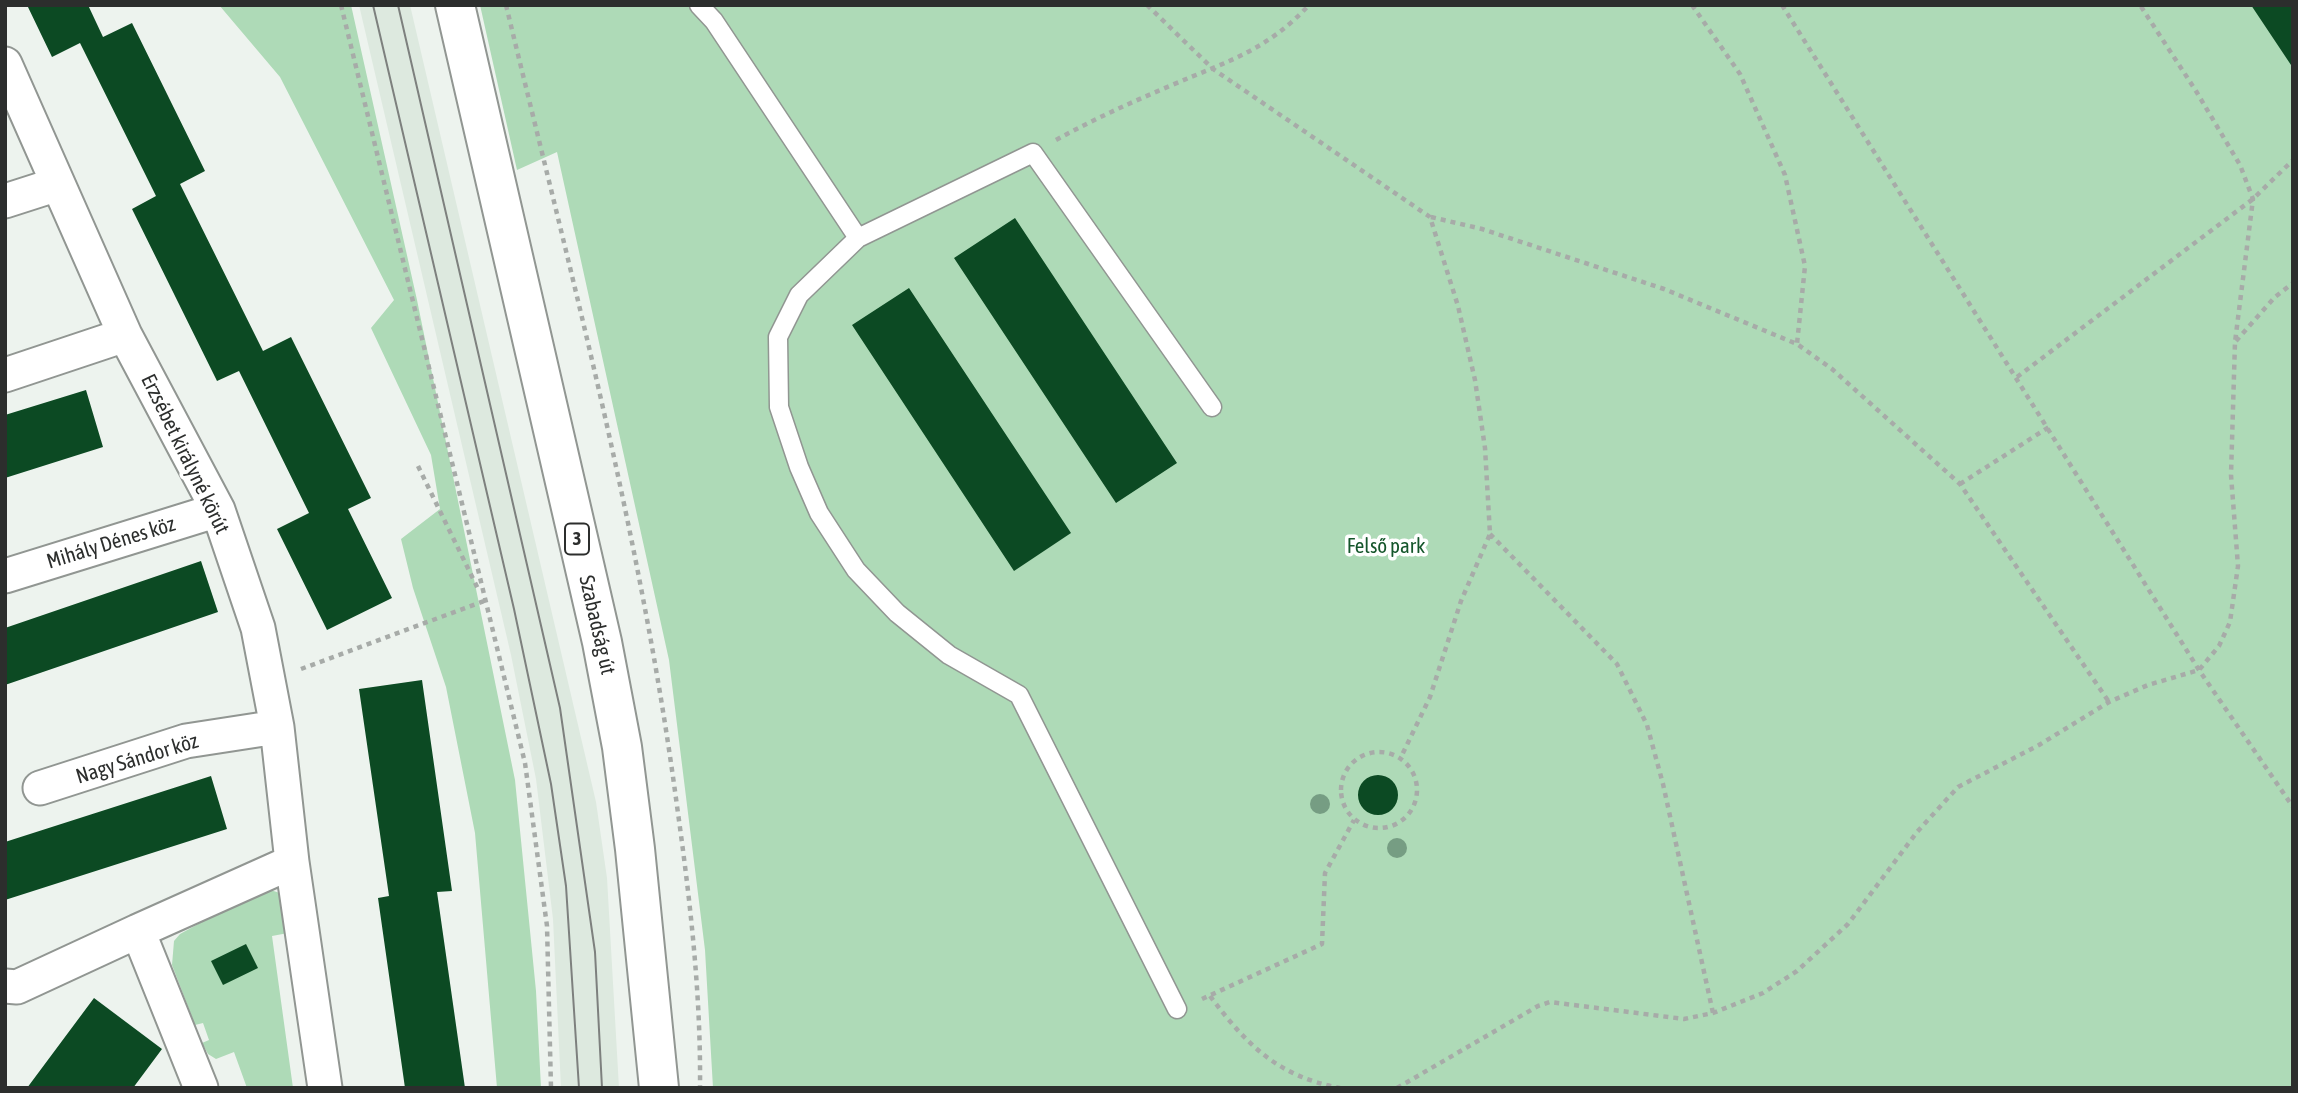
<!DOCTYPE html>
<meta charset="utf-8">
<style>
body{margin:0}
#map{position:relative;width:2298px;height:1093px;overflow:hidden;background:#edf3ee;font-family:"Asap Condensed",sans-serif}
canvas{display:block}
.frame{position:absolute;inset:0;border:7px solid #2c2e2d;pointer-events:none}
</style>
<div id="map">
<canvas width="2298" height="1093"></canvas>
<div class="frame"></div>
</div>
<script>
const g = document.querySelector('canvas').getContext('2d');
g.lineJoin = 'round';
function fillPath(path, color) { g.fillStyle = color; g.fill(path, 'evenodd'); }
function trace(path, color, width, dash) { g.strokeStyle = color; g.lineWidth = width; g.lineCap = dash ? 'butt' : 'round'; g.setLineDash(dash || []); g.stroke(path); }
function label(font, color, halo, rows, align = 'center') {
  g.font = font + ' "Asap Condensed",sans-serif'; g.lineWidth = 7; g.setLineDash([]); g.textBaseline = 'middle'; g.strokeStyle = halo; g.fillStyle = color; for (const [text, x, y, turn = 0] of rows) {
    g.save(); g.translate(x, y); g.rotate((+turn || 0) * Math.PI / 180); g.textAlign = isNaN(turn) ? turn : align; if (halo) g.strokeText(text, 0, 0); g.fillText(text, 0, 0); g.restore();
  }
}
fillPath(new Path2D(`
 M359 5H410L596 802 607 878 619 1088H561L553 919 536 779 511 655Z`), '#dde9df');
fillPath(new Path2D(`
 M219 5H351L417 300 515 780 536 991 541 1088H497L475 833 446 687 413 588 401 539 440 509 431 455 371 328 394 300 280 77Z
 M480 5H2293V1088H713L705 950 669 660 557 152 517 170Z
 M264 888 283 894 288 933 272 936 293 1088H247L234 1052 216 1059 208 1054 202 1043 209 1040 203 1023 195 1025 172 965 174 941 180 934Z`), '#aedab7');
fillPath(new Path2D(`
 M27 5H88L103 37 132 23 205 171 180 184 263 351 291 337 371 498 348 509 392 598 327 630 277 529 309 513 239 371 217 381 132 209 156 196 80 43 52 57Z
 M2251 5H2293V68Z
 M1015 218 1177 463 1116 503 954 258Z
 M909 288 1071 533 1014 571 852 325Z
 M86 390 103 447 5 478V415Z
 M201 561 218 612 5 685V628Z
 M422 680 452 891 437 892 465 1088H405L378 898 389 896 359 689Z
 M1358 795a20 20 0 1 1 40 0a20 20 0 1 1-40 0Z
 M211 776 227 829 5 900V842Z
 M246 944 258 968 223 985 211 961Z
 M94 998 162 1049 133 1088H27Z`), '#0c4a23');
const lane = new Path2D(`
 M699 5 714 21 858 238 1033 153 1212 407
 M858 238 799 295 778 337 779 407 799 467 819 513 856 570 897 613 949 655 1019 695 1177 1009`);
const street = new Path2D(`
 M5 64 125 335 218 510 258 628 277 727 292 862
 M5 201 58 184
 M5 375 125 335
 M5 576 218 510
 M40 788 186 741 277 727
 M5 986 17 987 138 931
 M201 1088 138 931 292 862 325 1088`);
const primary = new Path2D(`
 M455 5 602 642 622 747 635 849 659 1088`);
trace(lane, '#919692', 21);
trace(street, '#919692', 37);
trace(primary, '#919692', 42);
trace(new Path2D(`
 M341 5 525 763 547 926 551 1088
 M506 5C570 271 641 535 677 806 690 899 701 994 700 1088
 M1147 5 1213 69 1430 217 1458 306 1475 380 1485 448 1490 534 1461 601 1430 697 1401 757
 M1692 5 1740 74 1785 175 1805 266 1797 344
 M1782 5 2199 670 2293 807
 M1056 140C1094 119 1132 102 1172 85 1228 61 1266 51 1309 5
 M1431 217 1482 229 1664 289 1797 344 1832 369 1960 484 2109 702
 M2236 341 2275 297 2293 283
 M2017 377 2253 199 2293 160
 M418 466 479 591
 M1960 484 2049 427
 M1490 534 1617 664 1647 725 1663 784 1713 1013
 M301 669 484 601
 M1341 790a38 38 0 1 1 76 0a38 38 0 1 1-76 0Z
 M1210 996C1247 1045 1277 1076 1340 1088
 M1202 999 1322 944 1325 873 1354 820
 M1397 1088 1538 1006 1550 1002 1684 1019 1713 1013 1763 993 1797 971 1848 924 1917 832 1958 787 2039 745 2109 702 2148 685 2199 670 2219 646 2230 622 2238 566 2231 475 2235 342 2253 199 2240 165 2196 91 2140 5`), '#a7aba8', 4.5, [5, 5]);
trace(lane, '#fff', 18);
trace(street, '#fff', 33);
trace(primary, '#fff', 38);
trace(new Path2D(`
 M373 5 514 609 551 784 566 886 579 1088
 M398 5 560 708 595 952 602 1088`), '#7d807e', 2);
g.fillStyle = '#769d83';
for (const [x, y] of [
 [1320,804],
 [1397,848]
]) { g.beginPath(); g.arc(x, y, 10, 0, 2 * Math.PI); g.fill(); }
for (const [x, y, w] of [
 [577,539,24]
]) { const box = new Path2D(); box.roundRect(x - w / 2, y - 15.5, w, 31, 5); g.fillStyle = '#fff'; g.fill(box); trace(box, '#2c2e2d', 2); }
label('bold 19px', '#2c2e2d', null, [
 ["3",577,539]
]);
label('21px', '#2c2e2d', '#fff', [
 ["Erzsébet királyné körút",185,454,64],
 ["Mihály Dénes köz",111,543,-17],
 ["Szabadság út",597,625,77],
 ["Nagy Sándor köz",137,759,-17]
]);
label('21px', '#15562b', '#fff', [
 ["Felső park",1386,546]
]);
</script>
